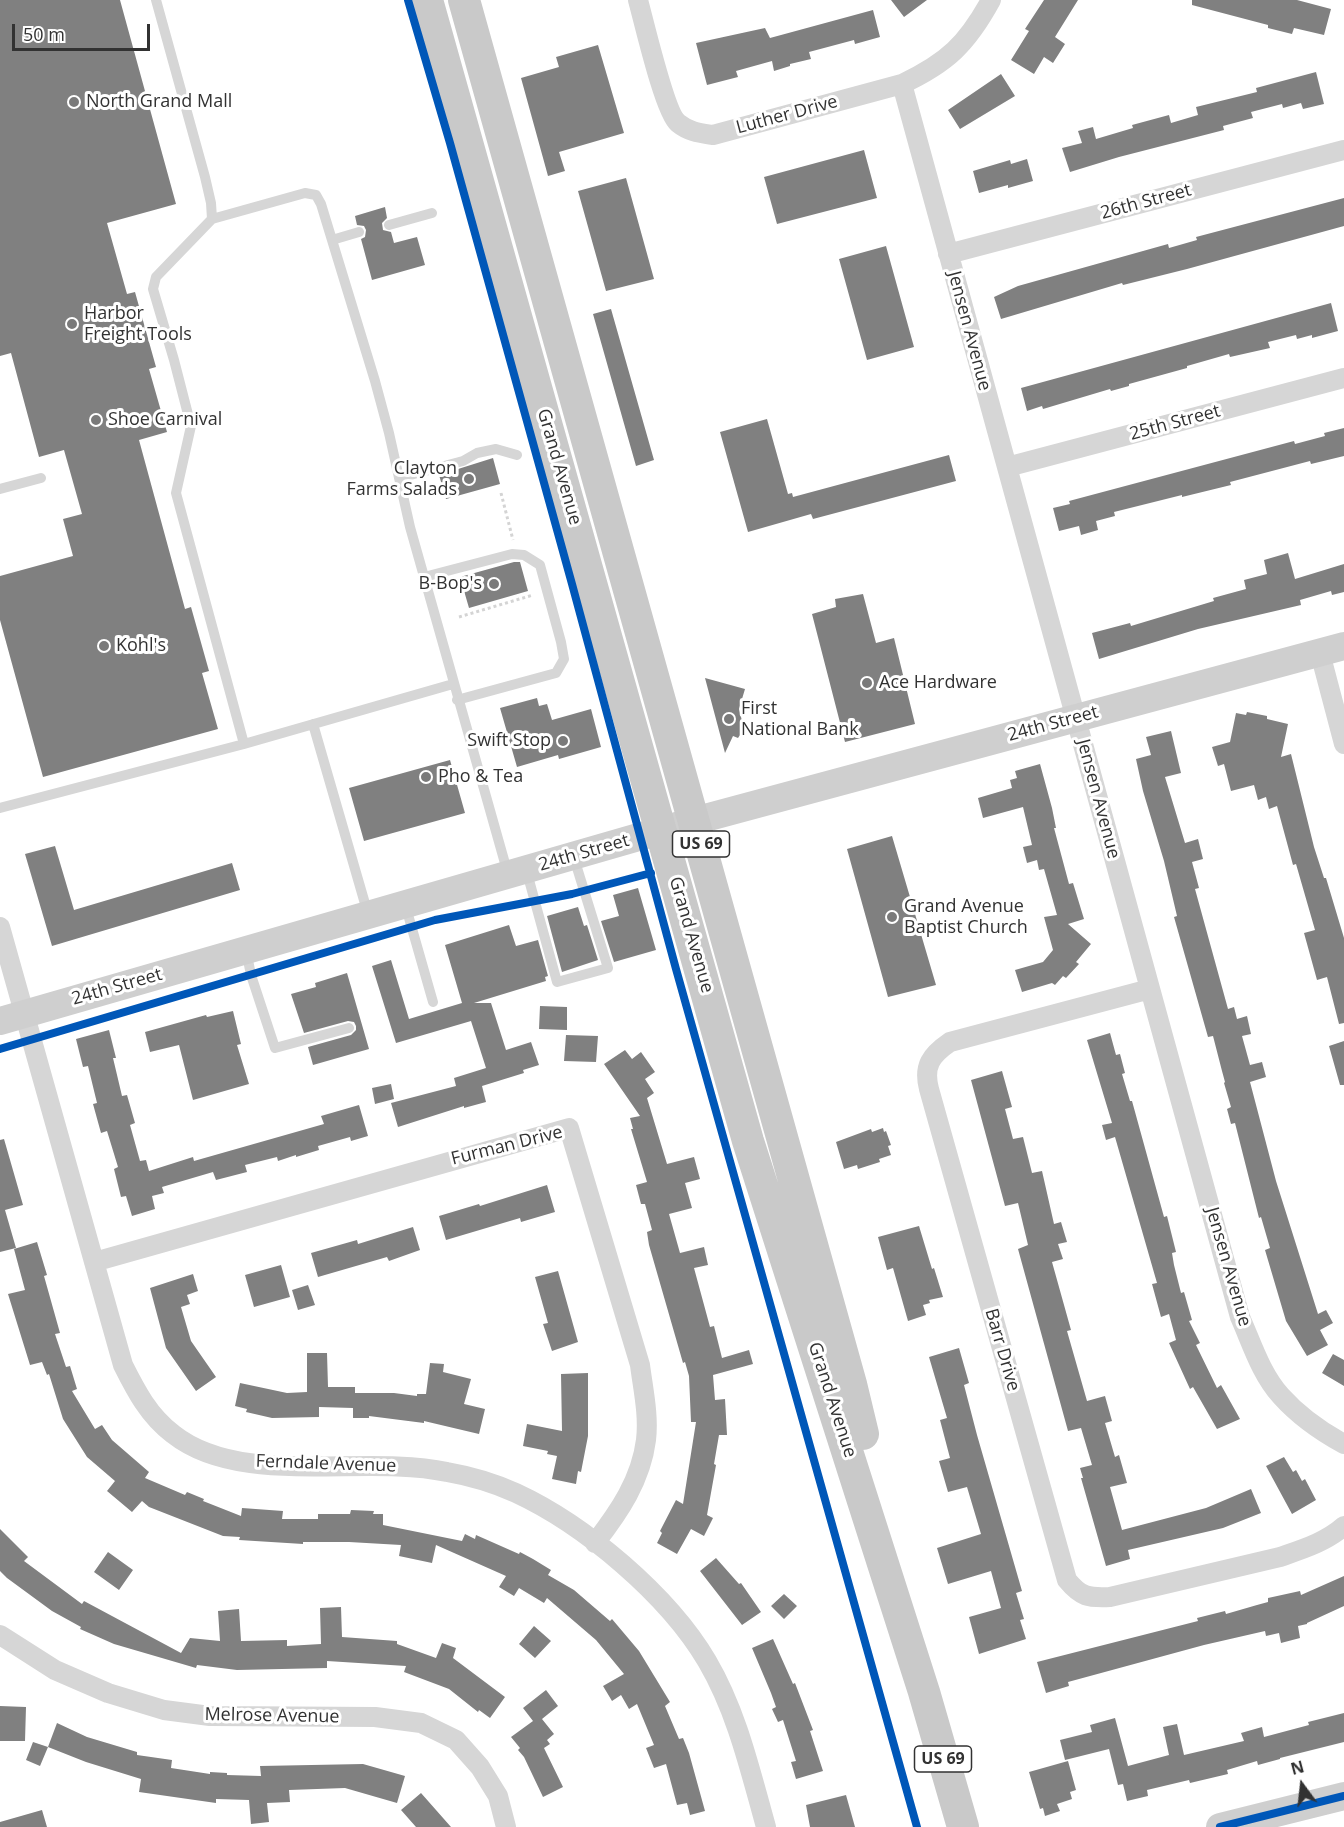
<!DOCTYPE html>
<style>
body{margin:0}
#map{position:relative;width:1344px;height:1827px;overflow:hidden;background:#fff;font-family:"Open Sans",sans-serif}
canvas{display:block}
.north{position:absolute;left:1272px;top:1755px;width:60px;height:60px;-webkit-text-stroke:4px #fff;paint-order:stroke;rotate:345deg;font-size:16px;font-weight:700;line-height:24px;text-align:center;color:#323232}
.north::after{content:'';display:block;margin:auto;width:21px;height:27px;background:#323232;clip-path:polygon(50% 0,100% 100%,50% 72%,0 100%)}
.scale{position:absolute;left:12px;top:24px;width:138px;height:27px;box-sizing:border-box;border:3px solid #323232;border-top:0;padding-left:8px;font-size:18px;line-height:21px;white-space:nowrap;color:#323232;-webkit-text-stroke:4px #fff;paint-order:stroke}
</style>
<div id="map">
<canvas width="1344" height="1827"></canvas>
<div class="north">N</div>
<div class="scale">50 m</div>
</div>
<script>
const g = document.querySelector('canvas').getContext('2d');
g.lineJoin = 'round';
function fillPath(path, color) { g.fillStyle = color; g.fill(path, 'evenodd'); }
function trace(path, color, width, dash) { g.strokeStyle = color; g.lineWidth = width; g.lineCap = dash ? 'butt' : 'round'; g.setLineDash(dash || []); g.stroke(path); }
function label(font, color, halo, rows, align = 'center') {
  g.font = font + ' "Open Sans",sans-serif'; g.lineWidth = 6; g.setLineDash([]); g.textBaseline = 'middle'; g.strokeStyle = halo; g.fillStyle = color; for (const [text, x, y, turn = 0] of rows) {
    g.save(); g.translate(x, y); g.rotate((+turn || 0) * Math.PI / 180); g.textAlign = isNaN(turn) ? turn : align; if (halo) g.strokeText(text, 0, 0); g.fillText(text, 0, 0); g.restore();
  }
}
fillPath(new Path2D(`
 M0 0H120L176 204 107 223 127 294 135 292 156 367 149 369 167 432 139 440 185 609 191 607 209 671 202 673 218 729 43 777 0 620V576L73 556 63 519 82 514 64 450 39 457 11 353 0 356Z
 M891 0H927L904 17Z
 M1044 0H1078L1055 37 1065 44 1053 63 1044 57 1034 74 1011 60 1029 31 1025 29Z
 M1192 0H1297L1331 9 1324 35 1294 28 1292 34 1268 28V25L1192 5Z
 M873 10 880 37 855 44 854 40 809 52 811 59 790 64V66L774 71 772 61 736 71 738 77 707 85 696 43 765 28 770 38Z
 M598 45 624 133 559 152 565 171 548 176 521 78 559 67 556 57Z
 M1316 72 1324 104 1303 109 1301 103 1283 108 1282 104 1251 112 1253 118 1223 126 1224 130 1119 157 1070 172 1062 148 1082 143 1078 131 1093 127 1096 139 1133 128 1132 125 1169 115 1171 123 1198 115 1196 107 1257 92 1256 88Z
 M1001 74 1015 96 960 129 948 110Z
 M864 150 877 198 777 224 764 177Z
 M1027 159 1033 181 1008 188V185L979 193 973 171 1010 160 1011 164Z
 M626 178 654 279 606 291 578 191Z
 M1344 198V226L1187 269 1123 285 1122 283 1001 319 994 297 1018 286 1168 244 1169 248 1197 240 1196 237Z
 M385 207 387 218 382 223 383 230 391 232 394 243 417 237 425 265 372 280 361 239 365 237 366 230 364 226 357 225 355 216Z
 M886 246 914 347 867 360 839 259Z
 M1331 303 1338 331 1312 338V335L1297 339 1296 335 1268 342 1270 348 1230 357 1229 354 1187 366V368L1129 384V386L1111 391 1110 389 1043 409 1042 406 1027 411 1021 388Z
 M611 309 654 460 636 466 593 314Z
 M767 419 788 494 792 493 793 497 949 455 956 481 813 519 811 514 748 532 720 432Z
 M1344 428V456L1311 464 1310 461 1230 482 1231 485 1182 497V495L1114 512 1115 516 1096 521 1098 530 1081 535 1079 526 1059 531 1053 508 1070 504 1069 501 1294 441 1295 444 1325 436 1324 433Z
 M493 458 500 484 446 499 439 475Z
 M1288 553 1295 579 1344 564V592L1332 595 1331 591 1300 600 1301 605 1198 629 1099 659 1092 633 1130 623 1131 626 1214 601 1213 598 1246 589 1244 580 1267 574 1264 560Z
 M514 562H520L528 591 469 608 460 577Z
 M863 594 876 643 894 638 915 724 845 742 812 614 836 607 835 599Z
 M705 678 745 689 739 709 744 729 738 738 733 736 725 753Z
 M537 698 539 706 547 704 552 720 591 709 601 747 559 759 558 755 517 767 500 708Z
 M1247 712 1267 716V719L1288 724 1281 757 1291 754 1314 847 1324 878H1326L1344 938V1023L1339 1024 1327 977 1317 980 1304 933 1315 930 1296 864 1293 865 1277 806 1269 809 1266 797 1258 800 1254 785 1231 791 1224 764 1218 766 1212 747 1230 742 1236 713 1246 715Z
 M1171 731 1181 773 1165 777 1185 843 1198 839 1203 859 1192 862 1199 888 1195 889 1228 1009 1234 1007 1237 1019 1247 1016 1251 1034 1242 1036 1250 1065 1262 1062 1266 1077 1250 1082 1276 1181 1318 1314 1326 1310 1333 1323 1320 1330 1328 1345 1307 1356 1286 1321 1265 1250 1270 1248 1261 1217 1259 1218 1235 1123 1231 1124 1227 1109 1231 1107 1224 1083 1225 1082 1222 1071 1213 1036 1208 1037 1174 917 1177 916 1164 861 1143 791 1136 759 1151 755 1146 737Z
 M450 760 465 813 364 841 349 788Z
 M1040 764 1052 808 1056 828H1054L1069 884 1073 883 1084 919 1068 924 1091 944 1076 962 1079 964 1066 978 1063 976 1055 985 1052 983 1022 992 1015 970 1043 962 1053 950 1044 917 1057 915 1044 869 1039 870 1037 860 1027 863 1023 847 1032 845 1023 807 983 818 978 798 1012 788 1010 780 1017 778 1015 771Z
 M892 836 936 985 888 997 847 849Z
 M55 846 74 910 232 863 240 890 52 946 25 854Z
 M638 888 656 950 614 962 601 921 619 916 613 895Z
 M578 907 584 926 587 925 598 960 562 972 547 916Z
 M509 925 516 946 538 940 548 976 545 977 546 981 474 1003H491L506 1050 531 1042 539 1065 523 1070 524 1073 482 1086 486 1102 464 1108V1106L398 1127 391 1103 456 1086 454 1078 486 1068 471 1021 396 1043 372 966 391 960 409 1019 462 1003 445 945Z
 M347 973 369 1049 313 1065 308 1047 351 1035 356 1030V1026L354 1022 348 1021 304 1033 291 994 316 987 315 983Z
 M540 1006 567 1007V1030L539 1029Z
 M233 1011 241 1044 237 1045 249 1084 193 1100 179 1045 150 1052 145 1032 206 1015 207 1017Z
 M109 1030 116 1058H113L122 1096 127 1095 135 1123 130 1125 140 1161 146 1160 149 1171 193 1157 194 1161 324 1124 321 1116 359 1105 368 1136 351 1141 350 1137 318 1146 319 1150 296 1157V1155L278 1161 277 1157 245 1165 247 1172 216 1180 213 1172 162 1187 164 1193 152 1196 155 1209 132 1216 126 1196 121 1197 114 1169 118 1167 107 1131 101 1133 93 1104 97 1103 88 1066 83 1067 76 1039Z
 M1110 1033 1116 1055 1120 1054 1125 1073 1122 1074 1130 1101H1132L1164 1217 1167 1216 1176 1252 1172 1253 1174 1265 1181 1293 1184 1292 1192 1320 1189 1321 1200 1343 1196 1345 1217 1388 1221 1385 1240 1419 1217 1429 1193 1387 1190 1389 1169 1343 1176 1340 1169 1314 1161 1317 1152 1284 1157 1283 1115 1137 1106 1140 1102 1125 1112 1123 1087 1040Z
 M566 1035 598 1036 596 1062 564 1061Z
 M1344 1041V1085H1340L1329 1046Z
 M625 1050 632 1059 641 1052 655 1072 645 1079 654 1093 647 1098 667 1164 694 1157 700 1179 685 1183 692 1208 669 1214 680 1253 704 1247 708 1265 694 1268 710 1327 714 1326 722 1358 749 1350 753 1364 713 1375 715 1400 725 1399 727 1435H719L714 1464 716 1465 707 1515 713 1518 704 1536 691 1529 677 1554 657 1543 662 1533 660 1531 676 1500 683 1504 696 1422H691L689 1376 685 1362 683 1363 649 1245 647 1232 652 1230 645 1204H641L636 1185 647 1182 631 1129H633L630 1118 640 1116 604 1064Z
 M1002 1071 1012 1107 1005 1109 1013 1139 1023 1137 1032 1173 1042 1171 1054 1224 1061 1222 1067 1242 1058 1244 1063 1259 1052 1262 1071 1330 1067 1331 1087 1401 1105 1396 1112 1421 1105 1423 1115 1457 1119 1455 1127 1483 1110 1487 1122 1530 1206 1508 1251 1489 1261 1513 1223 1528 1128 1550 1130 1559 1106 1566 1081 1478H1083L1080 1468 1092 1465 1081 1428 1068 1431 1018 1249 1028 1245 1018 1203 1005 1206 971 1080Z
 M391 1084 394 1099 375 1104 372 1088Z
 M883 1128 884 1132 886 1131 891 1145 888 1146 891 1155 879 1159 880 1162 858 1169 857 1165 844 1169 836 1142 871 1129 872 1132Z
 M4 1139 23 1205 5 1210 16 1248 0 1252V1140Z
 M547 1185 555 1212 521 1222 520 1218 446 1240 439 1216 479 1204 480 1206Z
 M919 1226 932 1269 934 1268 943 1297 929 1300 930 1303 923 1305 926 1315 908 1321 893 1268 887 1270 878 1237Z
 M413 1227 420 1250 389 1261 387 1257 318 1277 311 1253 357 1240 358 1244Z
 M37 1242 47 1275 44 1276 60 1333 55 1334 66 1367 70 1366 77 1389 72 1391 95 1429 102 1425 112 1440 149 1472 145 1478 185 1495 187 1492 204 1499 203 1501 241 1516 242 1508 283 1511 282 1519H318V1514H350L351 1510 374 1511 373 1514H383V1525L462 1541 465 1534 475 1539 476 1535 519 1554 520 1552 533 1559 551 1570 548 1575 574 1590 610 1621 612 1619 639 1651 670 1702 665 1706 679 1739 683 1738 689 1753 705 1811 690 1815 687 1803 677 1805 666 1764 654 1768 646 1748 654 1745 637 1704 629 1709 621 1695 612 1701 603 1686 624 1674 596 1640 547 1598 544 1603 519 1588 514 1596 499 1587 506 1576 436 1545 432 1563 399 1556 401 1545 349 1542H303V1544L239 1540 240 1537 223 1536 149 1507 142 1501 132 1512 107 1491 115 1481 87 1457 63 1419 49 1374 47 1375 42 1362 30 1365 8 1294 25 1290 14 1249Z
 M281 1265 290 1297 254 1307 245 1275Z
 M558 1271 578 1342 552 1351 543 1324 548 1323 535 1277Z
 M193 1274 198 1291 187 1295 190 1304 181 1307 191 1341 216 1377 196 1391 166 1348 150 1288Z
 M308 1285 315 1305 298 1310 292 1290Z
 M959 1348 969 1383 964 1385 977 1435 1022 1591 1016 1593 1024 1619 1020 1620 1026 1639 979 1654 969 1617 1001 1608 991 1571 948 1584 937 1548 981 1534 967 1487 948 1492 939 1461 950 1458 940 1420 947 1418 929 1357Z
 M307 1353H327L328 1387H355V1393H394L417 1396V1394H426L430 1363 444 1364 443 1372 471 1379 464 1404 485 1409 479 1434 424 1421V1423L369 1416V1418H353V1408L319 1407V1417L272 1418 246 1412 247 1409 235 1406 240 1383 287 1393 307 1392Z
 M1333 1354 1344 1360V1386L1322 1373Z
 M588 1373V1436L581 1472 578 1471 576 1484 552 1479 557 1456 547 1454 548 1451 523 1446 527 1424 562 1431 561 1374Z
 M1284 1457 1293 1472 1296 1470 1302 1481 1305 1479 1316 1500 1292 1514 1266 1466Z
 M0 1529 28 1557 24 1561 82 1604 84 1601 181 1653 190 1638 220 1641 218 1611 239 1609 241 1641 287 1640V1646L321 1644 320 1608 341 1607 342 1637 397 1641V1644L436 1658 442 1643 456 1648 453 1658 505 1697 490 1718 479 1710 478 1712 449 1689 404 1672 406 1666 327 1661V1668L237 1670 197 1665 196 1668 114 1644 80 1629 81 1627 52 1611 7 1578 0 1571Z
 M108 1552 133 1570 119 1590 94 1572Z
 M716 1558 739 1584 741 1583 761 1612 742 1625 700 1571Z
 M1344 1576V1606L1307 1623V1624L1298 1626 1300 1638 1281 1643 1279 1633 1266 1636 1265 1631 1204 1645 1068 1682 1069 1686 1046 1693 1037 1662 1198 1621 1197 1618 1225 1611 1226 1614 1257 1605 1268 1602V1598L1300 1591 1301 1595Z
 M784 1594 797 1606 784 1619 771 1606Z
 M534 1626 551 1641 535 1658 519 1644Z
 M773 1639 793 1684 795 1683 813 1730 810 1731 823 1771 796 1779 791 1762 796 1761 783 1720 778 1722 772 1709 776 1707 771 1693 752 1648Z
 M546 1690 558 1706 542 1719 554 1734 547 1740 550 1744 544 1748 563 1787 543 1797 524 1757 518 1750 520 1748 511 1737 533 1721 523 1708Z
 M0 1706 26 1707 25 1741H0Z
 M1344 1713V1742L1280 1758V1759L1258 1765 1257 1761 1227 1770 1228 1774 1190 1783 1189 1780 1147 1790 1148 1796 1127 1801 1123 1784 1118 1785 1109 1749 1065 1760 1060 1740 1092 1732 1090 1725 1115 1718 1128 1766 1169 1755 1163 1727 1177 1724 1184 1755 1244 1741 1241 1733 1262 1727 1264 1737 1309 1725 1308 1722Z
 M57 1723 87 1737 137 1752V1755L172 1760 171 1768 210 1774V1772L227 1773V1775L261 1776 260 1766 363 1764 405 1776 397 1803 345 1788 289 1790 290 1802 267 1803 269 1822 251 1824 249 1800 216 1799V1803L139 1792 141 1779 86 1762 48 1747Z
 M33 1742 48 1747 40 1766 26 1760Z
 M1068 1761 1076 1790 1070 1792 1072 1799 1057 1804 1060 1811 1045 1816 1043 1808 1040 1809 1029 1772Z
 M421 1793 451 1827H416L401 1810Z
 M846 1795 855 1827H810L806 1805Z
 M42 1810 47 1827H0V1822Z`), '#808080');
trace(new Path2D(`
 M501 493 513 540
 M459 617 533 595`), '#d4d4d4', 3, [3, 3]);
trace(new Path2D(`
 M156 0 205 177 211 203 212 219 156 277 153 289 174 360 191 426 176 493 244 744
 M212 219 305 193 316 195 321 204 375 381 389 433 410 527 508 874
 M389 225 432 213
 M332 240 359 232
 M399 478 463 461 477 453 496 449 517 455
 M0 489 41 478
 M424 577 512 554 524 555 540 565 561 642 564 659 556 673 457 700
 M313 724 368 914
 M0 808 244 744 453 684
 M526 869 557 982 608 968 574 858
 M405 904 433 1002
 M246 950 251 975 275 1048 349 1028`), '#d6d6d6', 10);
trace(new Path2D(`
 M638 0C644 22 665 113 678 123 689 132 700 133 713 135L902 84C947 63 967 44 991 0
 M902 84 1240 1317C1252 1344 1261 1374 1281 1396 1298 1415 1322 1432 1344 1444
 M948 254 1344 150
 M1007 467 1344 378
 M1320 653 1344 744
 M0 927 123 1365C136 1391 149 1416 173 1434 241 1488 364 1454 447 1472 470 1476 494 1483 516 1493 585 1525 668 1595 707 1661 737 1712 750 1770 766 1827
 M1150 989 950 1042C931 1055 923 1066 929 1089L1067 1580C1081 1597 1088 1598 1110 1597L1280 1557C1303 1549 1326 1542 1344 1526
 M94 1262 569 1128 640 1365C643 1389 649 1415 646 1440 641 1480 619 1512 595 1543
 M0 1635 55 1670 108 1693 164 1710 210 1716 375 1717 421 1723 456 1740 480 1767 498 1796 506 1827`), '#d6d6d6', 20);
trace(new Path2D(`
 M0 1021 694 821 1344 646
 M1220 1827 1344 1796`), '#cfcfcf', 28);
trace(new Path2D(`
 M427 0 748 1141 924 1692 963 1827
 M464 0 851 1384 863 1434`), '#c9c9c9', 32);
trace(new Path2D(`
 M408 0 450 143 572 584 676 969 917 1827
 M0 1049 435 920 572 894 651 873
 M1220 1827 1344 1796`), '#0057b8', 8);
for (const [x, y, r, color] of [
 [74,102,6,"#7a7a7a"],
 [72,324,6,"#7a7a7a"],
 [96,420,6,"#7a7a7a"],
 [469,479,6,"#7a7a7a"],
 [494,584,6,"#7a7a7a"],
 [104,646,6,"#7a7a7a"],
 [867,683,6,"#7a7a7a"],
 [729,719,6,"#7a7a7a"],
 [563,741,6,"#7a7a7a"],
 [426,777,6,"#7a7a7a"],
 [892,917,6,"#7a7a7a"]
]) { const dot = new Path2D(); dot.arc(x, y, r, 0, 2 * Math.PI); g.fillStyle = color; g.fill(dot); trace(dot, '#fff', 2); }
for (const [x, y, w] of [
 [701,844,57],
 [943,1759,57]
]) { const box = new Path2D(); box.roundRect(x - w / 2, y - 13, w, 26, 4.5); g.fillStyle = '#fff'; g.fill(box); trace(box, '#323232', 1.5); }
label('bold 16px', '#323232', null, [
 ["US 69",701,844],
 ["US 69",943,1759]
]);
label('18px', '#323232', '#fff', [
 ["North Grand Mall",86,102],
 ["Harbor",84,314],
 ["Freight Tools",84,335],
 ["Shoe Carnival",108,420],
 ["Clayton",457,469,"right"],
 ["Farms Salads",457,490,"right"],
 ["B-Bop's",482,584,"right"],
 ["Kohl's",116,646],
 ["Ace Hardware",879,683],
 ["First",741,709],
 ["National Bank",741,730],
 ["Swift Stop",551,741,"right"],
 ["Pho & Tea",438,777],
 ["Grand Avenue",904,907],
 ["Baptist Church",904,928]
], 'left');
label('18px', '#323232', '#fff', [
 ["Luther Drive",787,115,-15],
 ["26th Street",1146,202,-15],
 ["Jensen Avenue",969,331,75],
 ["25th Street",1175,423,-15],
 ["Grand Avenue",559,467,74],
 ["24th Street",1053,724,-15],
 ["Jensen Avenue",1098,799,75],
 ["24th Street",584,853,-16],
 ["Grand Avenue",691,935,74],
 ["24th Street",117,987,-16],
 ["Furman Drive",507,1146,-14],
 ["Jensen Avenue",1228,1267,74],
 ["Barr Drive",1002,1350,74],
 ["Grand Avenue",832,1400,72],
 ["Ferndale Avenue",326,1464,2],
 ["Melrose Avenue",272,1716,1]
]);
</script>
